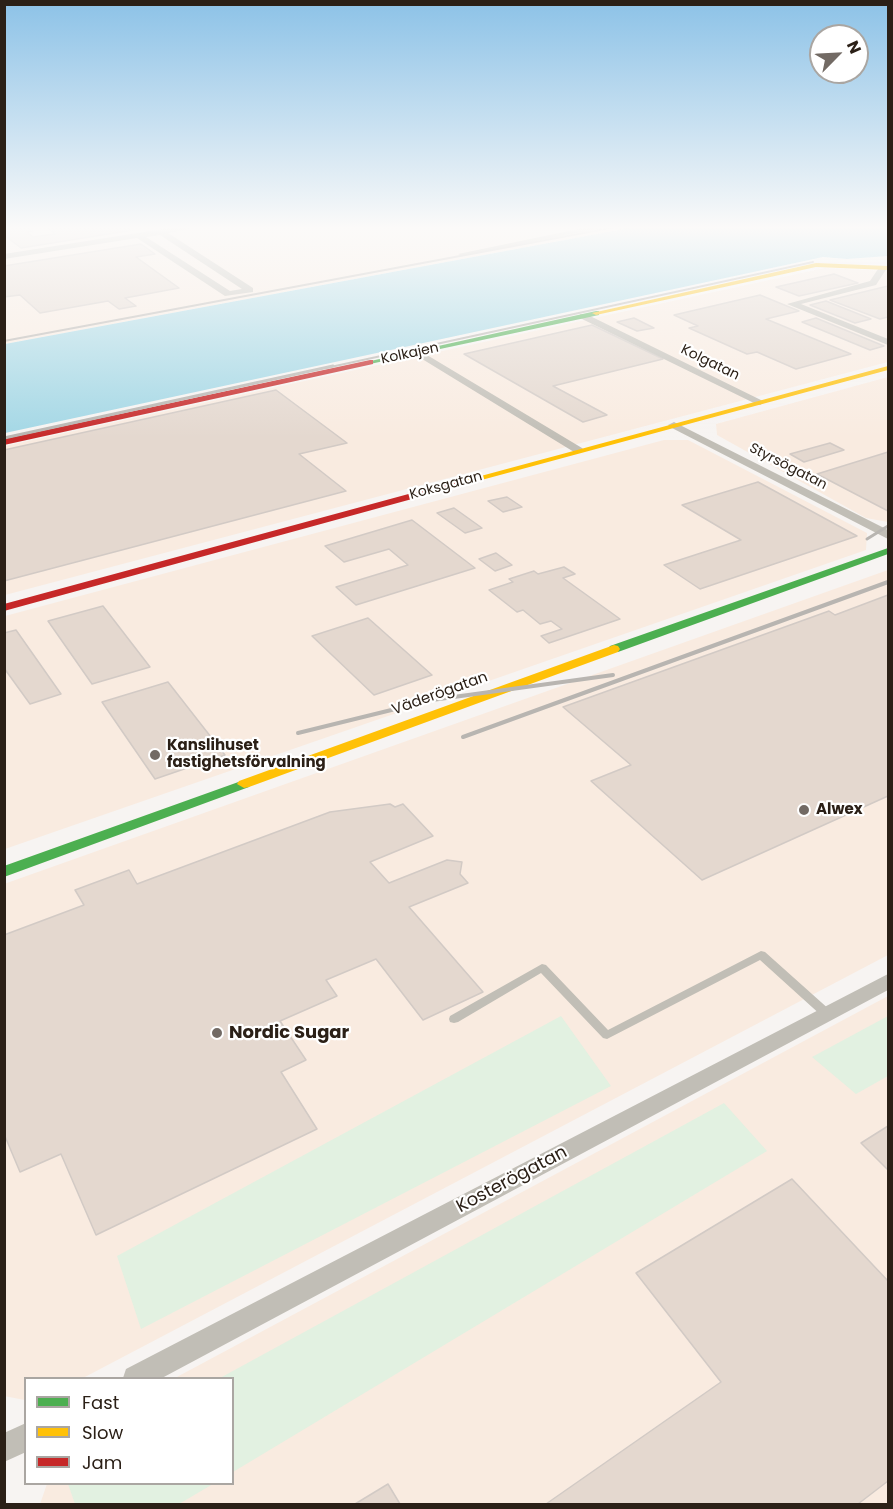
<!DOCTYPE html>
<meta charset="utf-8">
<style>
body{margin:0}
#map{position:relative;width:893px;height:1509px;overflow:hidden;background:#f7f4f2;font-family:Poppins,sans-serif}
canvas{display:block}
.frame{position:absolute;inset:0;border:6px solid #2b2017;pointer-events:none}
.legend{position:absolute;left:24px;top:1377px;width:210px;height:108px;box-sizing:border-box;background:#fff;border:2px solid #aaa6a2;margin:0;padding:8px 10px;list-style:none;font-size:18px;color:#2b2017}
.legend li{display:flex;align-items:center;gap:12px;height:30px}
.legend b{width:30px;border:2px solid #aaa6a2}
.north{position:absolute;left:809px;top:24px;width:60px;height:60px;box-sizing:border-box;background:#fff;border:2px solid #aaa6a2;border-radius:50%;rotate:66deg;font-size:16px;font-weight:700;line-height:24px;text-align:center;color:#2b2017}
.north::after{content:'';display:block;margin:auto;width:21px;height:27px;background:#726a64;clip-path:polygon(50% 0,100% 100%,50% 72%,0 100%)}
</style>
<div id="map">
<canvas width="893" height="1509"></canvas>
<div class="frame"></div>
<ul class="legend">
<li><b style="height:8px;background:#4caf50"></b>Fast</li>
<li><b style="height:8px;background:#ffc107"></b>Slow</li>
<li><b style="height:8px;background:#c62828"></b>Jam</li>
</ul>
<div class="north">N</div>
</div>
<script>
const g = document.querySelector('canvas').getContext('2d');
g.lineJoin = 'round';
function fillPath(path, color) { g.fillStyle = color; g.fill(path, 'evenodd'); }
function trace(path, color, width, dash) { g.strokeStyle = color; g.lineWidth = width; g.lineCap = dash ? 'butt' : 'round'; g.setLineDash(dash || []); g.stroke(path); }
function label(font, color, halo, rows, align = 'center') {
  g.font = font + ' Poppins,sans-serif'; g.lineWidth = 4.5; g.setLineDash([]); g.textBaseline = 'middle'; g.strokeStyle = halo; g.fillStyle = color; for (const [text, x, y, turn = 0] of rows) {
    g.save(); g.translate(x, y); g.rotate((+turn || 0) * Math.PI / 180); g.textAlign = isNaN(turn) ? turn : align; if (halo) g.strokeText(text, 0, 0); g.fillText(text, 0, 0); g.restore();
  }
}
fillPath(new Path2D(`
 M5 226H640L5 344Z
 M824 268 888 271V362L5 595V446Z
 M888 377V522L866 518 717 435 716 424Z
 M664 440H688L867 533 866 550 5 849V616Z
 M888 570V955L83 1378H26L25 1400 4 1396V884Z
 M888 996V1504H40L47 1484H232V1378H175Z`), '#f9ebe0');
fillPath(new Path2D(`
 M561 1016 611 1086 141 1329 117 1256Z
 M888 1016V1076L856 1094 812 1057Z
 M724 1103 767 1151 233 1472 232 1378H220Z
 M68 1484H213L179 1504H75Z`), '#e2f1e1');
fillPath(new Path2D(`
 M640 226H888V256L847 259 823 257 5 433V344Z`), '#a3d7e5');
const building = new Path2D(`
 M4 226H27L33 231 27 232 33 237 55 234 48 228 62 226H100L103 228 115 226 133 230 21 248 4 235Z
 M141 244 155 254 136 257 179 288 125 298 136 306 119 309 108 301 40 313 20 295 4 297V266Z
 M834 274 858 283 799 296 776 287Z
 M888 286V317L880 319 830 300Z
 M760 295 799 311 766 319 851 354 796 369 757 352 747 354 689 328 698 326 674 315Z
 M826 301 871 319 855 323 810 305Z
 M634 318 654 328 637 331 617 322Z
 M816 318 884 346 870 350 802 322Z
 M592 325 663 359 553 386 607 415 583 422 464 354Z
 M276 390 347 443 299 454 346 491 4 581V450Z
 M830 443 844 450 804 462 790 454Z
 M888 452V511L817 474Z
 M758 482 857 536 700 589 664 565 741 540 682 505Z
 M507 497 522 507 503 512 488 501Z
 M454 508 482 528 465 533 437 513Z
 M412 520 475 568 356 605 336 587 408 565 389 549 344 562 325 546Z
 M496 553 512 565 495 571 479 559Z
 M564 567 575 574 563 578 620 619 549 643 541 636 562 629 551 621 540 624 523 610 517 612 489 590 513 582 509 579 534 571 538 574Z
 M888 595V796L702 880 591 781 631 765 563 707 829 611 835 615Z
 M103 606 150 667 92 684 48 621Z
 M368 618 432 675 374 695 312 636Z
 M16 630 61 694 30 704 4 668V633Z
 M168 682 225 755 155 779 102 702Z
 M390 804 395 807 403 804 433 836 370 862 389 883 447 860 462 862 460 874 468 883 409 907 483 992 423 1020 376 959 326 980 337 996 280 1021 306 1060 281 1072 317 1129 96 1235 61 1154 20 1172 4 1134V935L84 905 75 890 129 870 137 884 330 812Z
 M888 1126V1170L861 1143Z
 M792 1179 888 1281V1481L858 1504H546L721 1382 636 1273Z
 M388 1484 400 1504H355Z`);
fillPath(building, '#e4d8cf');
trace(building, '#d2cac5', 1.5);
fillPath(new Path2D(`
 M761 951 765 952 831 1011 832 1014 831 1017 827 1018 823 1017 760 960 607 1039 603 1038 541 973 458 1022 454 1023 450 1022 449 1019 450 1016 542 964 546 965 608 1030Z`), '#c1beb6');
fillPath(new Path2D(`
 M182 226H203L168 233 253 288V292L225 296 137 238 4 259V254ZM160 235 242 289 230 291 146 237Z
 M593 226H611L462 256 458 254Z
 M880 266 887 268 876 285 801 304 888 339V345L787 304 870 281Z
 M580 314H586L765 402 760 405 756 404 580 318Z
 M417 349 582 448 584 450 582 452H574L414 354V350Z
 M674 422 888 530V539L670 427 668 425Z
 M888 974V990L162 1378H123L126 1369Z
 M26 1423V1452L4 1462V1433Z`), '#c1beb6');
fillPath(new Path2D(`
 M596 311H599V315L370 364 366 362Z
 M888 548V554L618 652H610L608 649 610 646Z
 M244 780 251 784 249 787 4 877V866Z`), '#4caf50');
fillPath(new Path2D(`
 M816 263 888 266V270L816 267 596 315 592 313Z
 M888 366V370L463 485 455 483Z
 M614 645 618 646 620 649 618 652 249 787 244 788 237 784 239 781Z`), '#ffc107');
fillPath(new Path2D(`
 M370 360H373V364L4 445V439Z
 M460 480 463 481V485L4 611V604Z`), '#c62828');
trace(new Path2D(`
 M4 341 621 226
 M326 368 813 262`), '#b8b5b1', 2);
trace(new Path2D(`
 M4 438 333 366
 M867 539 888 526`), '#b8b5b1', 3);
trace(new Path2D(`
 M298 733 432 700 613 675
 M463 737 888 582`), '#b8b5b1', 4);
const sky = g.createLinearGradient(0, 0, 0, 438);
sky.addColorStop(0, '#8cc2e7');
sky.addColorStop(0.52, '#fbfaf9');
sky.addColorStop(1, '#fbfaf900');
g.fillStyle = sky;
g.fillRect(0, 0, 893, 438);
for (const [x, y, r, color] of [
 [155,755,6,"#726a64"],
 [804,810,6,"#726a64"],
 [217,1033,6,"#726a64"]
]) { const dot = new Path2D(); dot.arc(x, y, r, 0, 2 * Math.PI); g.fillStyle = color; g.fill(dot); trace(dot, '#fff', 2); }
label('14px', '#2b2017', '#fff', [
 ["Kolkajen",410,354,-12],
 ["Kolgatan",710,363,26],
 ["Styrsögatan",788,467,27],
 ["Koksgatan",446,486,-15]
]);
label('15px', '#2b2017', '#fff', [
 ["Väderögatan",440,694,-20]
]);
label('bold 15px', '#2b2017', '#fff', [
 ["Kanslihuset",167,746],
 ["fastighetsförvalning",167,763],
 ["Alwex",816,810]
], 'left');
label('bold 18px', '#2b2017', '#fff', [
 ["Nordic Sugar",229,1033]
], 'left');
label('18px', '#2b2017', '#fff', [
 ["Kosterögatan",512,1180,-28]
]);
</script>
